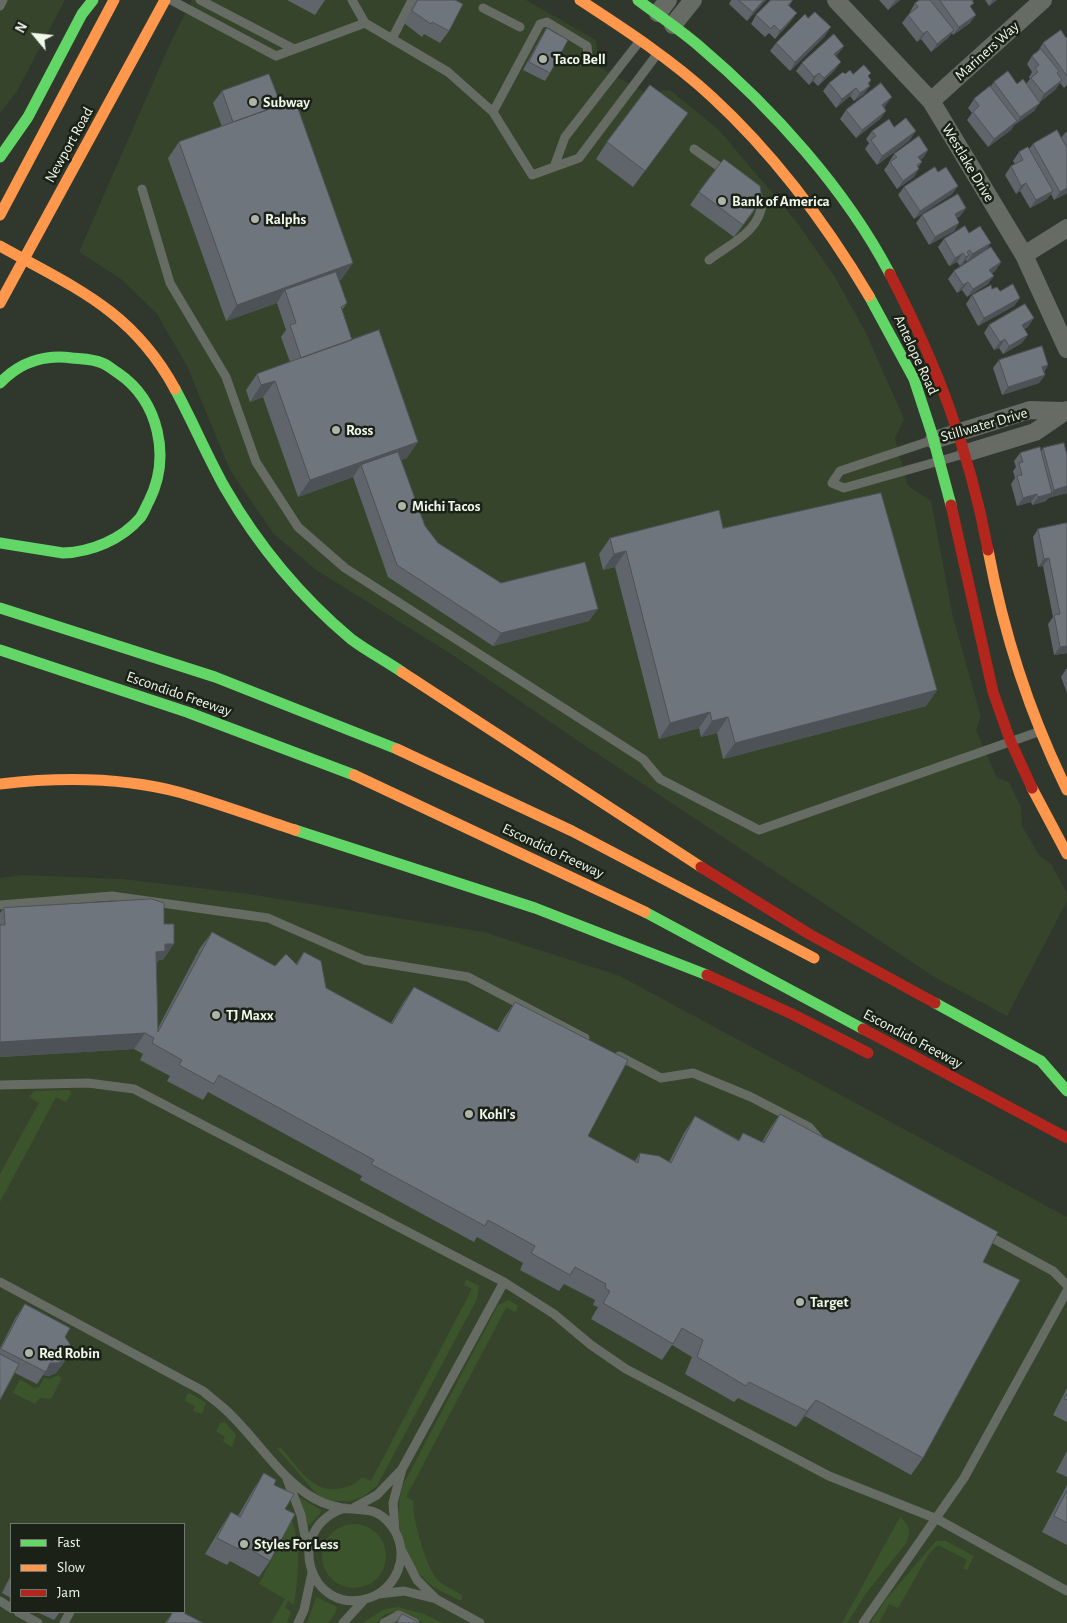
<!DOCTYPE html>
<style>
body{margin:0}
#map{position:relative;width:1067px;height:1623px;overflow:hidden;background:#30372c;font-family:"Alegreya Sans",sans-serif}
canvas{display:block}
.legend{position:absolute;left:10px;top:1523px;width:175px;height:90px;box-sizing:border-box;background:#1b2117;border:1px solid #70776b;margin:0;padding:6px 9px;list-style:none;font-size:15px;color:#eff8ea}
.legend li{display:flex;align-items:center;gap:10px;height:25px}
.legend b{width:25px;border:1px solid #70776b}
.north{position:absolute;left:10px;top:10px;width:50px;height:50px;-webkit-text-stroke:4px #1b2117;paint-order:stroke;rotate:298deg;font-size:14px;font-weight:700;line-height:20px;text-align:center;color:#eff8ea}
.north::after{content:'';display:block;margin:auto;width:18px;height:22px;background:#eff8ea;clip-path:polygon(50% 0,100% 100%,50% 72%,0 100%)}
</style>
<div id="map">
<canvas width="1067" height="1623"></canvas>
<ul class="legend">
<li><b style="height:6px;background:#63d668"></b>Fast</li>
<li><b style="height:6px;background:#ff974d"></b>Slow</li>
<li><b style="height:6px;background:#b3261e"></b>Jam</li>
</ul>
<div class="north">N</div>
</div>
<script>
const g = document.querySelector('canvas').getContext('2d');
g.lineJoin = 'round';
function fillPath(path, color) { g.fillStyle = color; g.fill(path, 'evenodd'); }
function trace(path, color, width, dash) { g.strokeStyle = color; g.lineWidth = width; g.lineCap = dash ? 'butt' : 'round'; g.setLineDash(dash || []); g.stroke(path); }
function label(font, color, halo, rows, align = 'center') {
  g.font = font + ' "Alegreya Sans",sans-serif'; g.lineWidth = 5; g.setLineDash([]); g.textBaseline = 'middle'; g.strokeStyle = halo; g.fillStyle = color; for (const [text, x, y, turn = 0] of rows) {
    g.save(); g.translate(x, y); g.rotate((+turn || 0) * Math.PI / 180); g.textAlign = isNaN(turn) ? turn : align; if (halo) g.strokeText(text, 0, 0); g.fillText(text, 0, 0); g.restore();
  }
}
fillPath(new Path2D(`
 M0 0H65L17 91 0 113Z
 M192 0H526L596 40 599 67 644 92 670 90 719 130 796 221 835 277 866 333 904 419 895 438 908 486 931 501 953 617 981 717 976 730 997 778 1009 782 1021 807 1022 826 1039 855 1051 864 1067 893V901L1007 1016 936 978 587 747 448 652 316 570 273 533 230 470 187 366 157 314 121 279 79 252 169 46Z
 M21 875 123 879 249 894 484 932 620 976 1067 1217V1623H0V878ZM11 1524H184V1612H11Z`), '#35442b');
fillPath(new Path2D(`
 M70 1090 71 1094 66 1102 56 1097 0 1202V1174L39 1103 29 1097 34 1091Z
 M466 1279 479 1286 477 1299 377 1486 362 1497 352 1501H331L319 1497 277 1448H281C297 1466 314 1496 342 1488 351 1486 356 1484 362 1477L371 1481 472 1289 464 1285Z
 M509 1300 518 1306 516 1312 506 1308 406 1497 414 1501C410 1513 427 1568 436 1578 443 1586 453 1589 462 1595V1600H459C450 1595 439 1591 431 1585 403 1564 392 1516 403 1485L498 1305Z
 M58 1375 62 1378 51 1399 40 1398 35 1404 13 1393 20 1379 34 1388 39 1387 44 1378 50 1379Z
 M190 1393 206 1403 202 1414 193 1411 195 1406 185 1401 187 1394Z
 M225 1422 236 1435 232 1447 223 1442 225 1437 216 1431 220 1423Z
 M299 1497 321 1510 320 1514 309 1525 307 1524Z
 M289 1511C301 1542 299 1567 295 1599L294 1605 288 1601 285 1608 291 1612 287 1623H271L285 1599 259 1584 286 1532 278 1525 283 1514Z
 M900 1517C909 1525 911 1529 907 1542L867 1592 847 1623H842Z
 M322 1556a32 32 0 1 1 64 0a32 32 0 1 1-64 0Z
 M936 1541H946L974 1556 967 1570 963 1569 967 1560 938 1545 929 1554 898 1608 889 1604 879 1623H870L887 1598Z
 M316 1597 337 1607 336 1612 328 1623H307Z
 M398 1607 424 1614 442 1623H424L400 1611 385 1614 377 1623H362L385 1609Z`), '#3c542b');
trace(new Path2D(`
 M171 0 276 56 365 23
 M200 0 294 49
 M352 0 365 23 448 72 493 112 532 175 579 158 658 53
 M0 6 3 0
 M483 8 520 27
 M393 37 412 0
 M493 112 540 24 547 22 587 46 588 56 581 61
 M694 149 728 173
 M554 167 565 137 639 42
 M142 189 170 283 226 377 256 462 298 527 345 568 643 759 660 779 759 830 1038 732
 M709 260C730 244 761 231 762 202L755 193
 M933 440 840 471 832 483 844 488 964 454
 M0 905 112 896 268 918 364 960 468 977 585 1038
 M619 1056 661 1078 693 1073 751 1097 809 1127 820 1140
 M0 1085 88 1083 134 1089 504 1282 554 1314 591 1345 626 1369 829 1476 937 1519 1067 1591
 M985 1234 1053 1271 1067 1285
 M0 1282 203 1391C211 1398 221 1405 229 1413 256 1439 276 1472 307 1494 317 1501 330 1506 342 1508 362 1511 375 1506 390 1524 401 1537 404 1555 398 1570 393 1583 382 1594 369 1598 309 1617 282 1528 345 1508
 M287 1479 301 1515 307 1548
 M355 1507 377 1495 400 1471
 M395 1531 393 1503 402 1469 504 1282
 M379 1594 404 1591 436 1599 417 1580 401 1549
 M436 1599 480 1623
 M0 1601 11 1608
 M18 1612 38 1623
 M64 1623 70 1612
 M298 1623 304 1610 312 1573
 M343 1623 364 1600
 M384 1623 399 1615 415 1623
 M863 1623 964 1478 1067 1291`), '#666c63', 9);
trace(new Path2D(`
 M836 0 931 101 1024 255 1067 349
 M658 13 668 0
 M673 25 693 0
 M931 101 1043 0
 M1024 255 1067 228
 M934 440 1030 410 1064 411
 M966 453 1035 432 1067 410`), '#666c63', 18);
trace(new Path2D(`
 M638 0C658 15 679 29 699 46 772 108 845 188 890 274
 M0 157 28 117 82 14 93 0
 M869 296 914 379 932 434 951 505
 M0 383C19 363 44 354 72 358 81 359 93 359 102 363 108 365 113 370 118 373 159 401 171 457 149 501 146 506 144 513 140 518 122 539 92 552 63 553L0 543
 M175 389C193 422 207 456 225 488 258 545 301 597 351 639 367 651 386 661 402 672
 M0 608 215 677 397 749
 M0 650 187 712 354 775
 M295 830 535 908 707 975
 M645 912 863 1029
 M935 1003 1041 1061 1067 1091`), '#63d668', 11);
trace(new Path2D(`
 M580 0C626 30 672 60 712 97 775 155 825 222 869 296
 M0 215 114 0
 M0 246C75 288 132 310 175 389
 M0 303 165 0
 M988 550C1004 635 1029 713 1067 790
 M402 672 701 867
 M397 749 572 831 814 958
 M354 775 645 912
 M0 784C60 777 123 777 182 793 220 804 258 818 295 830
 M1032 788 1067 854`), '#ff974d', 11);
trace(new Path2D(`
 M890 274C937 365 969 449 988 550
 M951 505 993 692 1010 740 1032 788
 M701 867 809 934 935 1003
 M707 975 792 1014 868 1053
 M863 1029 1067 1138`), '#b3261e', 11);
fillPath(new Path2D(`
 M287 0H325L315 15Z
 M416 0H455L449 31 440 43 424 34 422 37 404 23Z
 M731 0H766L747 21 729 4Z
 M771 0H793L789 6 791 21 775 39 769 33 765 37 751 24 756 15Z
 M879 0H900L888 10Z
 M920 0H974L972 1 971 7 970 23 953 35 952 33 948 38 931 52 921 39 917 42 902 23 908 15 910 13V12L915 3Z
 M985 0H997L989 6Z
 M547 28 550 73 545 81 523 70 541 37Z
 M825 36 790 71 770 51 776 43Z
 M1067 37V85L1064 88 1060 83 1056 89 1040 102 1034 111 1014 125 1011 130 988 147 967 120 972 113 968 108 974 99 990 87 994 82 1026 84 1030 79 1029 77 1032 72 1027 64 1032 56 1038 52V51L1043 43Z
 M844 46 836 56 835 70 818 86 813 81 809 85 796 71 802 63Z
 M845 74H853L868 77 871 80 864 94 854 101 850 96 836 108 823 91 829 83Z
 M222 91 342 279 339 280 347 303 342 310 352 340 407 458 401 460 425 526 438 543 501 583 589 621 493 646 388 577 353 477 298 497 263 397 250 402 246 390 257 374 290 362 281 337 286 330 277 303 226 321 168 158 179 142 222 127 213 103Z
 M886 105 884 107 886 111 880 119 856 138 840 119 846 110Z
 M688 113 633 187 596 159 607 142Z
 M894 127 910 140 877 165 865 149 869 143 866 139 872 131Z
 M1067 132V193L1054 200 1051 194 1047 199 1030 208 1020 191 1016 194 1005 175 1011 166 1015 164 1013 161 1019 152 1029 149 1033 144 1061 138 1065 133Z
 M928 150 923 158 920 159 922 162 918 167 914 177 897 189 884 170 889 163V162L894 154Z
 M958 186 952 194 914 219 898 195 904 187Z
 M699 192 754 211 734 237 690 205Z
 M966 208 960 216 957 218 959 223 954 231 929 245 916 223 922 215Z
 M969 233 991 243 985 251 967 262 966 260 963 264 960 266 957 262 949 266 938 247 944 239Z
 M1001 262 995 271 992 273 988 284 967 297 962 290 957 293 948 279 954 271Z
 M992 289 1020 298 1014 306 978 326 966 304 972 295Z
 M989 325 1028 327 1024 329 1022 343 1003 354 999 348 994 350 984 333Z
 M999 360 1048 365 1044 372 1045 375 1039 383 1002 395 993 368Z
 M1043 448 1067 455V493L1048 498 1046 501 1032 505 1031 502 1017 506 1011 484 1015 478 1013 471 1016 467 1014 461 1020 453 1041 451Z
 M1067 523V653L1054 655 1048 624 1053 617 1043 566 1038 567 1033 537 1038 529Z
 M723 528 937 690 926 706 723 759 717 733 701 737 699 728 659 739 615 567 603 570 599 554 610 538Z
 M1066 669H1067V693L1061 677Z
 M4 908 163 960H159L156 964 158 1028 200 948 212 932 275 966 296 964 304 952 326 988 391 1023 403 1003 414 987 497 1031 504 1018 515 1002 588 1136 635 1161 640 1153 669 1162 684 1133 695 1116 739 1140 743 1133 762 1142 769 1130 780 1114 983 1262 923 1458 911 1475 805 1416 796 1427 738 1398 734 1402 685 1374 692 1357 672 1345 662 1360 591 1319 598 1307 593 1305 595 1300 564 1284 559 1291 520 1270 523 1263 477 1237 474 1242 360 1180 362 1176 208 1092 203 1100 167 1081 170 1076 140 1060 143 1054 134 1049 0 1057V913Z
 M25 1304 65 1337 70 1354 56 1373 49 1376 43 1375 37 1384 15 1373 0 1400V1348L16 1317Z
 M1067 1388V1422L1053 1415Z
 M1067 1451V1477L1056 1472Z
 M264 1473 274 1485 285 1509 270 1561 259 1577 230 1561 227 1565 205 1554 220 1529 231 1512 238 1516 253 1490Z
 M1067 1485V1545L1042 1532Z
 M11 1575V1598L2 1593Z
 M37 1612H60L54 1620Z
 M173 1612H182L203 1623H165Z`), '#5f656b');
fillPath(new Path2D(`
 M764 0H766L747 21 753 12Z
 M896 0H900L888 10 894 2Z
 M993 0H997L989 6Z
 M797 13 791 21 775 39 780 31Z
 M976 15 970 23 953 35 959 27Z
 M831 27 825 36 790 71 795 62Z
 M954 30 948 38 931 52 937 44Z
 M927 31 921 39 917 42 923 34Z
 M844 46 838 54 828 63 834 54Z
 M841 62 835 70 818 86 824 78Z
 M819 73 813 81 809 85 814 77Z
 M1062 80 1056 89 1039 103 1044 94Z
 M870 86 864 94 854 101 860 93Z
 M856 88 850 96 836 108 842 99Z
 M892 97 886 105 876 113 882 105Z
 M1040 103 1034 111 1015 125 1020 117Z
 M886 111 880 119 856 138 862 130Z
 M1017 121 1011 130 988 147 994 139Z
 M916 131 910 140 877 165 882 156Z
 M928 150 923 158 913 165 918 157Z
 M919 169 914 177 897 189 903 181Z
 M1026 183 1020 191 1016 194 1021 186Z
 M958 186 952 194 914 219 920 211Z
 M1067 188V193L1054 200 1060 192Z
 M1053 191 1047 199 1030 208 1036 200Z
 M966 208 960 216 949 223 955 214Z
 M959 223 954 231 929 245 935 237Z
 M991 243 985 251 967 262 972 254Z
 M963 253 957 262 949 266 955 258Z
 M969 255 963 264 960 266 966 257Z
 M1001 262 995 271 984 278 989 270Z
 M353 263 342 279 288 299 285 290 277 303 226 321 237 305Z
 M994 276 988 284 967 297 973 289Z
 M968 282 962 290 957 293 963 285Z
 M1020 298 1014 306 978 326 984 318Z
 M1034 318 1028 327 1017 334 1022 325Z
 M1028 335 1022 343 1003 354 1009 346Z
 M1005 339 999 348 994 350 1000 342Z
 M1048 365 1042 374V367Z
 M1045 375 1039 383 1002 395 1008 387Z
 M275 381 263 397 250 402 261 385Z
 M418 442 407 458 364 473 361 465 353 477 298 497 310 480Z
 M1067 486V493L1048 498 1046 501 1032 505 1038 497 1052 493 1054 490Z
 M1037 494 1031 502 1017 506 1023 498Z
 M626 551 615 567 603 570 614 554Z
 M1049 558 1043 566 1038 567 1044 559Z
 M598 609 589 621 493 646 501 633Z
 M1067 646V653L1054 655 1060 647Z
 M937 690 926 706 723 759 735 743Z
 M710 712 699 728 659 739 670 723Z
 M728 717 717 733 701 737 712 721Z
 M165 944H174L163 960H159L153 968 156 952Z
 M145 1033 134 1049 0 1057V1042Z
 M65 1360 56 1373 49 1376 43 1375 50 1363Z
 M816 1400 805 1416 796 1427 807 1411Z`), '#4d5257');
const building = new Path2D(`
 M418 0H455L463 4 449 31 432 22 431 24 412 11Z
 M739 0H764L753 12Z
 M771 0H793L788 5 797 13 780 31 774 25 771 29 756 15Z
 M920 0H930L954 30 937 44 927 31 923 34 908 15 918 7 915 3Z
 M940 0H971L974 3 970 6 976 15 959 27Z
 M815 12 831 27 795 62 776 43 805 14 808 18Z
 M547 28 568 40 550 73 529 62Z
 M1061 30 1066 38 1067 37V76L1043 43Z
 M834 34 844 46 834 54 841 62 824 78 819 73 814 77 802 63Z
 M1041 49 1059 71 1057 73 1062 80 1044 94 1031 78 1038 72 1035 68 1039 65 1032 56Z
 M864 65 871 73 868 76 871 80 868 83 870 86 860 93 856 88 842 99 829 83 843 72 845 74 850 70 853 74Z
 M1008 71 1017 84 1023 79 1040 103 1020 117 994 82Z
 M269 74 281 105 233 122 222 91Z
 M881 83 892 97 882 105 886 111 862 130 846 110Z
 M650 85 688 113 645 171 607 142Z
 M990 86 1017 121 994 139 973 112 979 106 974 99Z
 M295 100 353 263 237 305 179 142Z
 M906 118 916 131 882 156 871 140 876 136 872 131 889 119 894 127Z
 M1057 130 1067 148V188L1060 192 1033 144Z
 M919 136 928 150 918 157 922 162 917 165 919 169 903 181 890 162 897 157 894 154Z
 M1028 147 1053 191 1036 200 1026 183 1021 186 1011 166 1023 160 1019 152Z
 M724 159 760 186 762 199 743 225 699 192Z
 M935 167 938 172 946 167 958 186 920 211 904 187Z
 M958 194 966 208 955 214 959 223 935 237 922 215Z
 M965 226 969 233 980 226 991 243 972 254 970 250 967 252 969 255 966 257 963 253 955 258 944 239Z
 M991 247 1001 262 989 270 994 276 973 289 968 282 963 285 954 271Z
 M336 272 347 303 341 307 352 340 301 358 290 325 296 323 285 290Z
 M1013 284 1020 298 984 318 972 295 991 285 992 289 997 287 1000 291Z
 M1025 304 1034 318 1022 325 1028 335 1009 346 1005 339 1000 342 989 325Z
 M379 330 418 442 310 480 275 381 261 385 257 374Z
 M1042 346 1048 365 1042 367 1045 375 1008 387 999 360Z
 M1064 443 1067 455V486L1054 490 1043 448Z
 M1040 447 1052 493 1038 497 1037 494 1023 498 1017 476 1022 475 1019 463 1023 462 1020 453Z
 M398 452 425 526 438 543 501 583 585 562 598 609 501 633 397 565 361 465Z
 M881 493 937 690 735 743 728 717 712 721 710 712 670 723 626 551 614 554 610 538 719 510 723 528Z
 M1067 523V646L1060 647 1054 615 1060 614 1049 558 1044 559 1038 529Z
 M152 899 164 903V924H174V944H165V951L156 952 158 1032 212 932 275 966 286 954 297 965 304 952 321 961 326 988 392 1024 414 987 499 1032 515 1002 628 1060 588 1136 638 1163 640 1153 659 1156 671 1163 695 1116 739 1141 743 1133 764 1143 780 1114 998 1232 983 1262 1020 1280 923 1458 816 1400 807 1411 749 1382 746 1386 697 1357 703 1340 682 1328 673 1344 603 1303 610 1291 605 1288 606 1284 575 1267 570 1275 531 1253 535 1246 488 1220 485 1226 371 1164 374 1160 219 1075 214 1084 179 1065 182 1060 152 1043 154 1038 145 1033 0 1042V925H5L4 908Z
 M25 1304 70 1328 65 1337 70 1344V1354L65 1360 58 1363H50L46 1372 1 1349Z
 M0 1354 19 1364 0 1400Z
 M1067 1394V1400L1064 1399Z
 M264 1473 276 1480 274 1485 294 1494 285 1509 295 1514 270 1561 241 1544 238 1549 217 1538 231 1512 240 1517Z
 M1067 1491V1523L1054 1516Z
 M173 1612H182L203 1623H167Z
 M402 1614 420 1623H397Z`);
fillPath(building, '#6e757c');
trace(building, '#4d5257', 1);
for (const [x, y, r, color] of [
 [543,59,5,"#acb4a8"],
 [253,102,5,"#acb4a8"],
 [722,201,5,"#acb4a8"],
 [255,219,5,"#acb4a8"],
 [336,430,5,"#acb4a8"],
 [402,506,5,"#acb4a8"],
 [216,1015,5,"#acb4a8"],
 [469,1114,5,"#acb4a8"],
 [800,1302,5,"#acb4a8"],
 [29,1353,5,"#acb4a8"],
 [244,1544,5,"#acb4a8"]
]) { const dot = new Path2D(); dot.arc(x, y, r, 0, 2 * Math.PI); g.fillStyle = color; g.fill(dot); trace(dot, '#1b2117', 2); }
label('15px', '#eff8ea', '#1b2117', [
 ["Mariners Way",987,51,-42],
 ["Newport Road",69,145,-61],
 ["Westlake Drive",968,163,59],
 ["Antelope Road",916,355,65],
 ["Stillwater Drive",984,425,-16],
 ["Escondido Freeway",179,694,19],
 ["Escondido Freeway",553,851,25],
 ["Escondido Freeway",913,1039,28]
]);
label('bold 15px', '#eff8ea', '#1b2117', [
 ["Taco Bell",553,59],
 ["Subway",263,102],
 ["Bank of America",732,201],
 ["Ralphs",265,219],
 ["Ross",346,430],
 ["Michi Tacos",412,506],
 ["TJ Maxx",226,1015],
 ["Kohl's",479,1114],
 ["Target",810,1302],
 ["Red Robin",39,1353],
 ["Styles For Less",254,1544]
], 'left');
</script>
